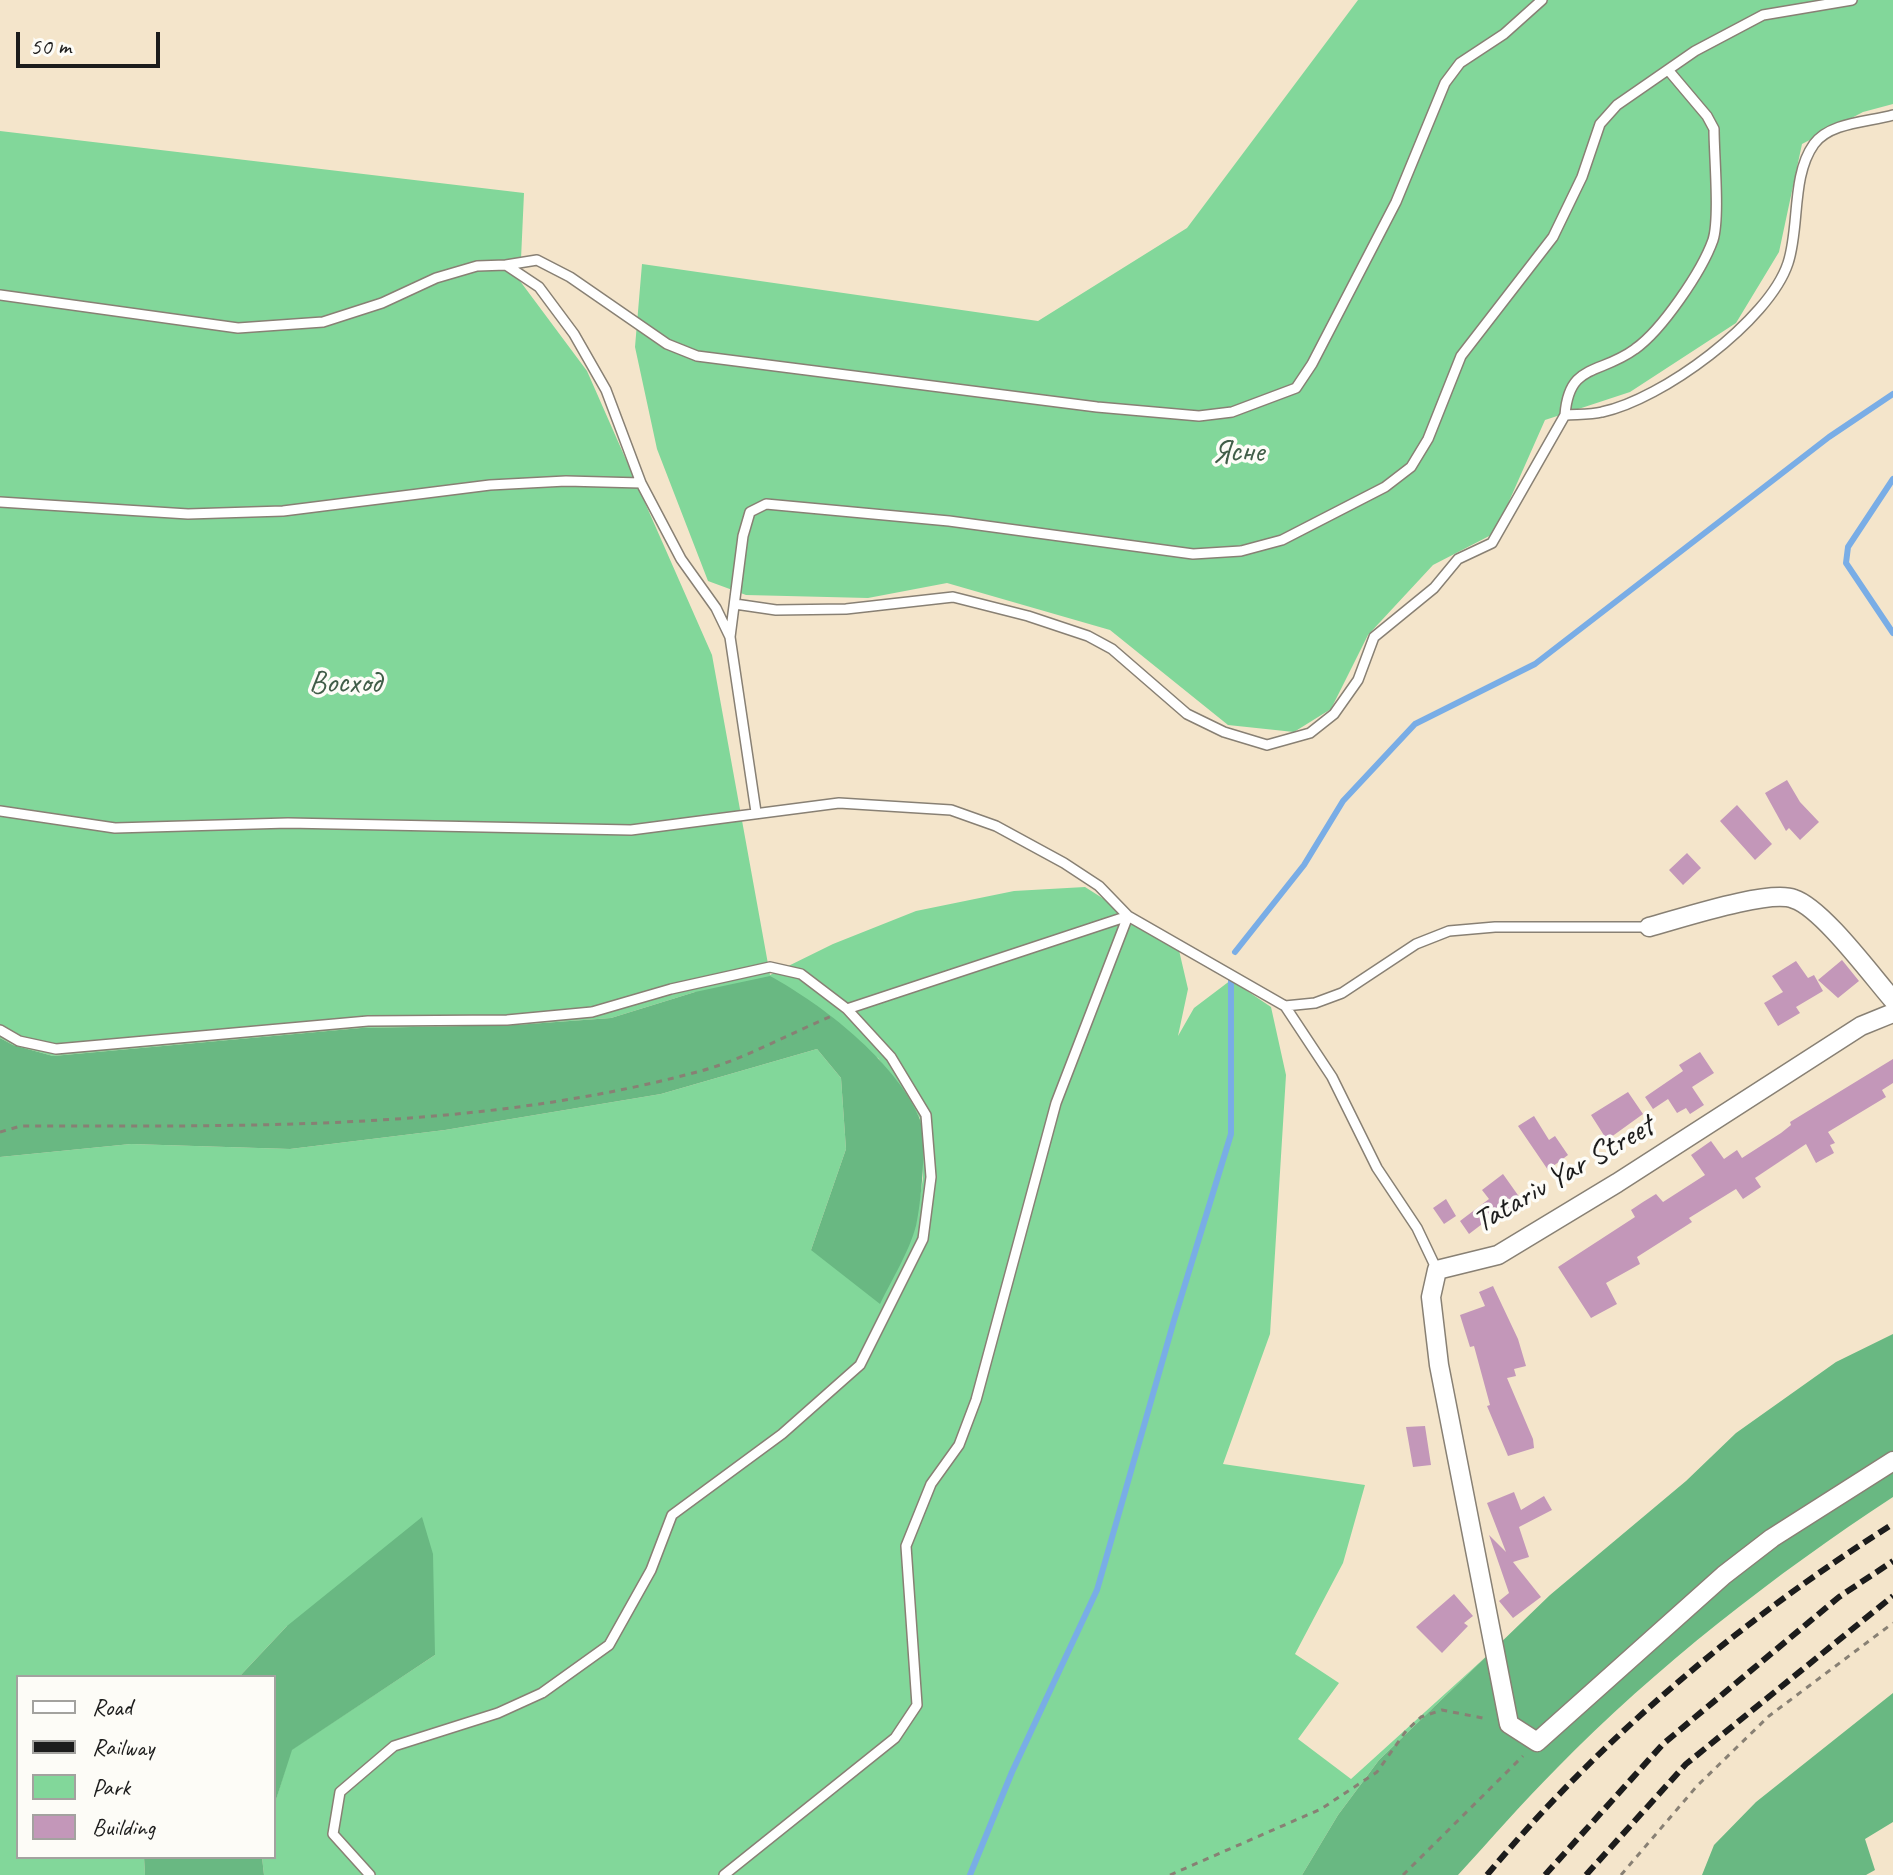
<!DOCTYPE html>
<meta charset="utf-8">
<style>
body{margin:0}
#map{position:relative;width:1893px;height:1875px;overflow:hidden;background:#f4e5cb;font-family:Caveat,sans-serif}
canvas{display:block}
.legend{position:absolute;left:16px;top:1675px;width:260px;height:184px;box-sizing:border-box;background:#fdfcf7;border:2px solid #a3a29f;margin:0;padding:10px 14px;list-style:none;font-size:24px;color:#1c1c1c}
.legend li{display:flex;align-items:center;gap:16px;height:40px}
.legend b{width:40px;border:2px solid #a3a29f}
.scale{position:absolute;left:16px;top:32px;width:144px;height:36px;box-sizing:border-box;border:4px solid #1c1c1c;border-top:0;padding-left:10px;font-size:24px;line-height:28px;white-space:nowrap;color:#1c1c1c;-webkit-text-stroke:6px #fdfcf7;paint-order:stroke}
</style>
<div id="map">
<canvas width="1893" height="1875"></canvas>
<ul class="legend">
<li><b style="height:10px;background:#fff"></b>Road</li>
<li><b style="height:10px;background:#1c1c1c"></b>Railway</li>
<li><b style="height:22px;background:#82d79a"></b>Park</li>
<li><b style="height:22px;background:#c397b9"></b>Building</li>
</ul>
<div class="scale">50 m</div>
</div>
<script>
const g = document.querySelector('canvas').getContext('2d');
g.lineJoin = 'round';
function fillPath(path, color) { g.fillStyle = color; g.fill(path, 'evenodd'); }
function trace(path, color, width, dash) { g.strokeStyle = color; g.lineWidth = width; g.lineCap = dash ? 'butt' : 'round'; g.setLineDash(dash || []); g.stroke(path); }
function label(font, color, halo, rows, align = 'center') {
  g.font = font + ' Caveat,sans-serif'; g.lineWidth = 7; g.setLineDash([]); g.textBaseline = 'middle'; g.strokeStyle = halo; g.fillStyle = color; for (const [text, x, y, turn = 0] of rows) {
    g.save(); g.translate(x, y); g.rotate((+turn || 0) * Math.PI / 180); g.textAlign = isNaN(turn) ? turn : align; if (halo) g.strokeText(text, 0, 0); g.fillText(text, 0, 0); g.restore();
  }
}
fillPath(new Path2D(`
 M1358 0H1893V104L1863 112 1802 144 1779 252 1736 323 1630 392 1545 420 1495 533 1433 565 1368 635 1331 709 1294 732 1228 725 1110 630 947 583 868 598 746 595 708 581 657 449 635 347 642 264 1038 321 1187 228Z
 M0 131 524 193 520 281 587 371 712 655 770 975 833 944 916 911 1014 891 1085 887 1178 946 1188 989 1178 1036 1194 1008 1231 980 1271 1007 1286 1075 1270 1334 1223 1464 1365 1485 1343 1563 1295 1654 1339 1683 1298 1739 1351 1779 1489 1654 1379 1760 1338 1815 1302 1875H264L262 1857H274V1806L291 1750 435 1655 287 1626 239 1677H18V1857H144L145 1875H0V1157L131 1144 290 1149 445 1130 661 1094 817 1049 841 1078 846 1149 811 1250 915 1228 923 1178 920 1118 878 1058 695 992 611 1018 515 1025 361 1028 53 1056 13 1045 0 1038Z`), '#82d79a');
fillPath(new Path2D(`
 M770 976C823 1005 894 1060 919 1117 928 1137 921 1204 916 1226 909 1252 892 1279 880 1304L811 1250 846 1149 841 1078 817 1049 661 1094 445 1130 290 1149 131 1144 0 1157V1038L13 1045 53 1056 361 1028 515 1025 611 1018 695 992Z
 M1893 1334V1497C1774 1575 1657 1666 1557 1768 1523 1802 1491 1839 1458 1875H1302L1338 1815 1379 1760 1550 1595 1686 1481 1736 1433 1836 1362Z
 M422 1517 433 1554 435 1655 292 1750 274 1806V1677H239L287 1626Z
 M1893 1693V1822L1865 1839 1875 1870 1866 1875H1702L1714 1845 1756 1802Z
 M144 1857H262L264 1875H145Z`), '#69b882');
trace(new Path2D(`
 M1893 479 1848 547 1846 563 1893 633
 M1235 952 1304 865 1343 801 1415 724 1535 664 1829 437 1893 394
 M970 1875 1012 1772 1097 1590 1175 1317 1231 1134V980`), '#79ade6', 6);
fillPath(new Path2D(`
 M1787 780 1800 802 1819 822 1800 840 1789 828 1786 831 1765 793Z
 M1737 805 1772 844 1755 860 1720 821Z
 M1687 853 1701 868 1683 885 1669 870Z
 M1842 960 1859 981 1838 998 1818 980Z
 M1796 961 1808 978 1814 975 1823 991 1796 1007 1800 1013 1778 1026 1764 1003 1783 992 1772 976Z
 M1700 1052 1714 1073 1692 1087 1704 1105 1690 1114 1686 1108 1677 1113 1668 1099 1653 1109 1645 1097 1683 1071 1679 1065Z
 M1893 1059V1083L1882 1090 1886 1097 1828 1132 1835 1143 1830 1145 1834 1153 1816 1163 1806 1144 1755 1178 1761 1187 1743 1199 1736 1189 1689 1218 1692 1222 1637 1257 1640 1264 1606 1283 1617 1304 1591 1318 1558 1267 1635 1217 1631 1210 1643 1202 1656 1194 1663 1202 1705 1175 1691 1155 1711 1141 1724 1159 1737 1150 1742 1158 1781 1133 1791 1125 1790 1122Z
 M1628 1092 1643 1114 1607 1140 1591 1115Z
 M1534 1116 1549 1140 1555 1136 1568 1155 1548 1170 1518 1126Z
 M1503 1174 1520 1198 1494 1223 1490 1218 1469 1234 1460 1221 1489 1199 1482 1190Z
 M1446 1199 1456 1216 1444 1224 1433 1208Z
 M1493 1286 1518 1339 1526 1366 1514 1369 1516 1376 1507 1378 1533 1439 1534 1448 1508 1456 1487 1406 1490 1405 1474 1346 1470 1347 1460 1315 1485 1306 1479 1292Z
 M1425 1426 1431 1465 1413 1467 1406 1427Z
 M1514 1492 1521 1510 1544 1496 1552 1510 1519 1527 1529 1557 1513 1562 1541 1597 1513 1618 1499 1601 1509 1593 1489 1535 1506 1552 1487 1503Z
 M1454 1594 1473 1616 1464 1623 1468 1626 1442 1653 1416 1627Z`), '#c397b9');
const service = new Path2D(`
 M506 265 537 260 570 277 667 344 697 356 1097 407 1199 416 1232 412 1296 388 1312 364 1396 202 1445 83 1460 63 1504 34 1542 0
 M0 295 238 328 323 322 382 303 436 278 477 266 506 265 539 287 574 334 606 390 641 483 681 559 716 608 730 637 756 812
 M1565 415C1577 414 1590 415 1602 412 1661 400 1769 321 1788 263 1800 227 1791 176 1814 144 1830 122 1869 122 1893 115
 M0 502 188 514 283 511 490 485 566 481 641 483
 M735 604 776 610 846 609 953 597 1028 616 1088 636 1112 649 1187 714 1224 732 1267 745 1310 733 1334 714 1358 680 1374 637 1434 588 1458 559 1492 543 1565 415C1569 362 1600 375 1635 349 1662 330 1702 271 1713 240 1720 217 1714 156 1714 129L1707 116 1669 71
 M730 637 743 536 750 512 766 504 949 521 1193 554 1241 551 1282 540 1385 487 1411 467 1428 439 1461 356 1553 237 1582 177 1600 124 1617 105 1695 51 1763 15 1852 0
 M0 811 115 828 288 823 631 830 839 803 951 810 996 826 1064 863 1099 886 1128 916 1285 1006 1315 1003 1342 993 1416 944 1449 931 1495 927H1649
 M1285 1006 1332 1077 1377 1168 1417 1228 1437 1270
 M847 1009 1128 916
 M0 1030 19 1041 56 1049 368 1021 507 1020 592 1012 671 989 770 967 801 974 847 1009 891 1057 926 1115 931 1177 923 1239 860 1365 782 1434 672 1515 651 1570 609 1645 542 1693 498 1713 394 1746 340 1792 333 1834 370 1875
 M724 1875 895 1738 917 1705 906 1546 931 1484 959 1445 976 1400 1056 1103 1128 916`);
const minor = new Path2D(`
 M1649 927C1679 919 1769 889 1794 899 1822 908 1872 976 1893 1000
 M1893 1013 1861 1026 1617 1183 1498 1255 1437 1270 1431 1297 1439 1365 1509 1724 1537 1742 1724 1575 1772 1538 1893 1461`);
trace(service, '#888074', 12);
trace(minor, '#888074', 21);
trace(new Path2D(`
 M0 1132 21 1126C248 1126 476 1131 697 1072 743 1060 788 1034 832 1016
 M1170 1875 1321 1809 1377 1772 1406 1731 1421 1717 1442 1710 1488 1719
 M1403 1875 1523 1756
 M1621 1875 1697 1786 1769 1716 1893 1623`), '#888074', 3, [6, 6]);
trace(service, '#fff', 9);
trace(minor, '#fff', 18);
trace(new Path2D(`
 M1487 1875C1600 1739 1743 1618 1893 1524
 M1545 1875 1663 1744 1839 1597 1893 1561
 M1586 1875 1686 1764 1893 1596`), '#1c1c1c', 6, [12, 6]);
label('32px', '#405d48', '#fdfcf7', [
 ["Ясне",1238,453],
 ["Восход",345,684]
]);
label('32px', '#1c1c1c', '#fdfcf7', [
 ["Tatariv Yar Street",1564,1175,-30]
]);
</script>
